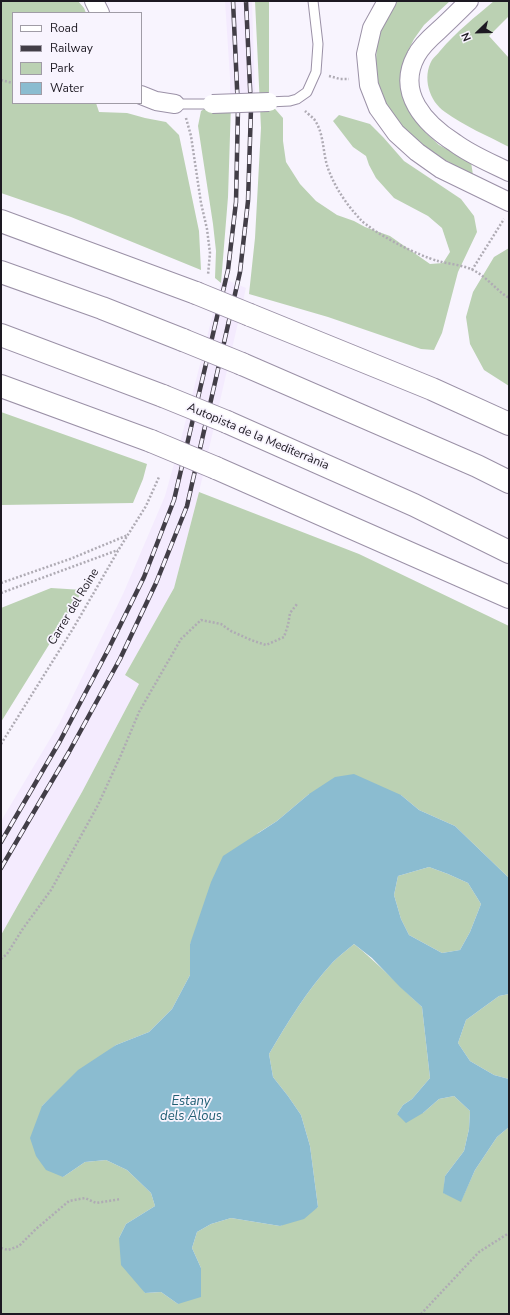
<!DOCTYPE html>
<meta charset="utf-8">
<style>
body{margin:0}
#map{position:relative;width:510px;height:1315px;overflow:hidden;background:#f8f4fe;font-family:"Nunito Sans",sans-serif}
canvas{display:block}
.frame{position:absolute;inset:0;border:2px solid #1d1922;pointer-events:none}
.legend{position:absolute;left:12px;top:12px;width:130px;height:92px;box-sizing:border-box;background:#f8f4fe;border:1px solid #a09ca6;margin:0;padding:5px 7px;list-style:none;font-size:12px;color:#1d1922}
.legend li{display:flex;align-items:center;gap:8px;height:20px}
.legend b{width:20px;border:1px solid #a09ca6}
.north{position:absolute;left:458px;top:12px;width:40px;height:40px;-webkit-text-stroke:3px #f8f4fe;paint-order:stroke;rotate:247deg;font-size:11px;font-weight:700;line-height:16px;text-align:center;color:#1d1922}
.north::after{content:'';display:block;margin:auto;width:14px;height:18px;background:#1d1922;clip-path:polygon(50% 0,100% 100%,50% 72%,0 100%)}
</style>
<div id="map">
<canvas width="510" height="1315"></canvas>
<div class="frame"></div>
<ul class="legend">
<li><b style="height:5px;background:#fff"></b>Road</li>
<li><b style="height:5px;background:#423e47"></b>Railway</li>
<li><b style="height:11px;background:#bbd1b3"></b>Park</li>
<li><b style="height:11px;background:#8bbcd0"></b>Water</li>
</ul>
<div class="north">N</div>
</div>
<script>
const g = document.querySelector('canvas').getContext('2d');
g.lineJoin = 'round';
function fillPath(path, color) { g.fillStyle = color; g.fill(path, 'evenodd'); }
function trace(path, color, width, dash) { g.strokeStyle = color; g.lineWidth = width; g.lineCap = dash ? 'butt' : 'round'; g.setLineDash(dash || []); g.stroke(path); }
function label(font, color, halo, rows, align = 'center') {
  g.font = font + ' "Nunito Sans",sans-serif'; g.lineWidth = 3.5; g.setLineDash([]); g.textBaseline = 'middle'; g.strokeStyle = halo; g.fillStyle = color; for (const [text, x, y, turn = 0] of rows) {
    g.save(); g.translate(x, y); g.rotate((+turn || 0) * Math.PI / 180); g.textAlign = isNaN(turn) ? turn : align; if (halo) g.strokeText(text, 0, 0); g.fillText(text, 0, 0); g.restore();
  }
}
fillPath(new Path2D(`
 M225 1H252L255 97 230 98V78Z
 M222 278 246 288 199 492 174 588 125 675 139 684 82 792 1 935V821L59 724 123 594 165 496 182 435Z`), '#f4ebfe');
fillPath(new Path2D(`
 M1 1H78L84 8 86 13H13V103H96L99 112 127 113 145 118 166 122 179 135 199 231 201 270 71 217 1 193Z
 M255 1H269V102L283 118V141L286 162 300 184 316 201 337 215 354 221 365 227 390 236 430 264 443 263 450 252 442 228 428 216 394 198 376 178 369 165 366 156 353 147 333 121 339 115 370 124 383 137 404 161 461 199 474 216 477 232 458 272 442 333 434 350 421 349 328 317 249 294 255 238 261 128Z
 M397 1H450L424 25 414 39 405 57 400 77 403 96 411 112 426 133 439 145 471 162 473 175C455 165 434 155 417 143 401 130 382 105 377 85 375 75 376 50 378 39 381 26 389 13 397 1Z
 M494 1H509V16L489 36 509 58V147C488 136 464 126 445 112 429 101 422 77 432 60 434 57 438 54 440 51 456 32 475 17 494 1Z
 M212 104H231L228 197 221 283 215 278 216 251 213 224 198 126 201 111Z
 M509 248V386L484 370 470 344 466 317 473 292 494 257Z
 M1 412 147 464 143 479 133 503 1 505Z
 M199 492 359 554 509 626V878L455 826 419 810 401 795 309 794 277 821 258 833 190 944V975L172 1009 149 1032 116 1045 57 1092 42 1106 63 1177 85 1162 106 1160 127 1170 151 1193 155 1206 126 1224 119 1238 145 1293 161 1292 178 1304 201 1268 192 1248 197 1232 211 1224 231 1218 280 1226 318 1207 310 1146 301 1115 288 1096 273 1077 269 1054C288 1022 307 990 333 962 339 956 347 950 354 944 378 963 399 986 422 1007L430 1078 412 1099 403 1105 397 1114 423 1113 439 1099 454 1096 470 1111 469 1129 464 1151 445 1176 444 1193 461 1201 475 1170 497 1137 509 1127V1314H1V935L82 792 139 684 125 675 174 588Z
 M51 588 83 590 1 722V608Z
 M429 867 448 874 468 883 481 904 470 932 460 950 442 953 409 935 401 919 394 895 398 876Z
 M509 994V1079L494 1075 470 1061 458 1043 466 1020 499 996Z`), '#bbd1b3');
fillPath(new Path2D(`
 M354 774 401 795 419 810 455 826 509 878V994L499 996 466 1020 458 1043 470 1061 494 1075 509 1079V1127L497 1137 475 1170 461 1202 443 1193 445 1176 464 1151 469 1129 470 1111 454 1096 439 1099 423 1113 406 1123 397 1114 403 1105 412 1099 430 1078 422 1007 400 987 372 958 354 944C347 950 339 956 333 962 307 990 288 1022 269 1054L273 1077 288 1096 301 1115 310 1146 318 1207 304 1219 280 1226 231 1218 211 1224 197 1232 192 1248 201 1268V1297L178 1304 161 1292 145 1293 121 1265 119 1238 126 1224 155 1206 151 1193 127 1170 106 1160 85 1162 63 1177 46 1170 36 1156 30 1138 42 1106 78 1070 116 1045 149 1032 172 1009 190 975V944L211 882 223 856 277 821 309 794 335 777ZM429 867 448 874 468 883 481 904 470 932 460 950 442 953 409 935 401 919 394 895 398 876Z`), '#8bbcd0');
const lane = new Path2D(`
 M269 102 290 101 297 99 307 92 316 72 318 44 313 1
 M175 104H212`);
const street = new Path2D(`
 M94 1 100 13
 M387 1 372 28 366 54 369 85 378 108 396 133 417 152 441 169 509 202
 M469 1C459 11 449 21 438 31 430 38 421 46 416 56 396 93 425 124 455 143 471 155 491 163 509 172
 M141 95 156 101 175 104`);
const highway = new Path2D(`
 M1 221 196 293
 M1 272 102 308 183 340
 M250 315 432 389 509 424
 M1 335 163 396
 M242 364 477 466 509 482
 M1 386 151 441
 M227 422 414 505 509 552
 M216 468 509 597`);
trace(lane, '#9b91a7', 11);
trace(street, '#9b91a7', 20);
trace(highway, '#9b91a7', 24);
trace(new Path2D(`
 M329 76 340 79H349
 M1 80 13 83
 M305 111C307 113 311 116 314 119 325 134 322 154 329 171 336 189 347 205 360 219 373 233 419 256 438 261 449 264 463 265 473 270 487 277 496 290 509 298
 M186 118 191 136 201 203 207 229 210 253 208 275
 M472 270 504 219
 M1 583 70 559 128 535
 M1 593 118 550
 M1 744 74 627 119 549 146 506 159 477
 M1 959 7 954 22 930 51 890 98 805 121 755 139 712 181 639 201 620 221 624 231 631 251 640 266 645 284 637 288 625 290 613 297 604
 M1 1248 8 1250 19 1246 36 1229 69 1201 85 1198 96 1203 121 1199
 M421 1314 479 1252 509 1233`), '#afabb4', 2.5, [2, 2]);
trace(lane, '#fff', 9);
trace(street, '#fff', 18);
trace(highway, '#fff', 22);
const rail = new Path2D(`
 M1 842 60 741 108 650 144 577 174 500 228 270 236 202 238 109 233 1
 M1 868 69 752 120 659 156 583 187 506 240 272 248 201 251 109 246 1`);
trace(rail, '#423e47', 4.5);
trace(rail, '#f8f4fe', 3, [9]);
const streetBridge = new Path2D(`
 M212 104 269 102`);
const highwayBridge = new Path2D(`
 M196 293 250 315
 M183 340 242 364
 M163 396 227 422
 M151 441 216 468`);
trace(streetBridge, '#9b91a7', 20, []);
trace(highwayBridge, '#9b91a7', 24, []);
trace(streetBridge, '#fff', 18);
trace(highwayBridge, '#fff', 22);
label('12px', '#1d1922', '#f8f4fe', [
 ["Autopista de la Mediterrània",258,437,23],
 ["Carrer del Roine",74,607,-59]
]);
label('italic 13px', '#205e73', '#f8f4fe', [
 ["Estany",191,1102],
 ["dels Alous",191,1117]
]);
</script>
